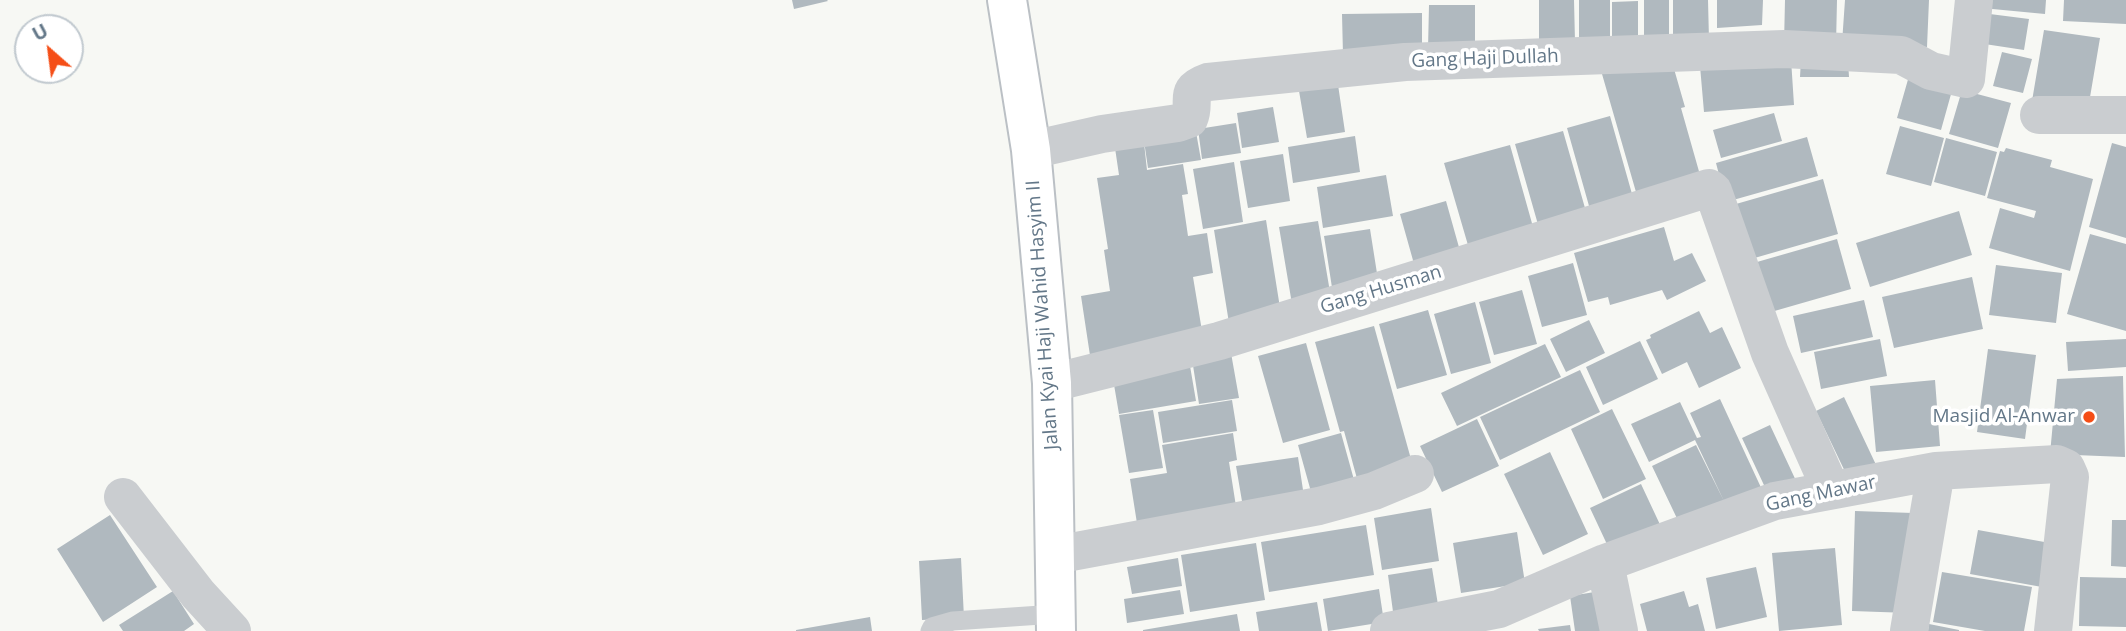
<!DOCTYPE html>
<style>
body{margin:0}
#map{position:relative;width:2126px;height:631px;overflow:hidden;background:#f7f8f4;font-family:"Open Sans",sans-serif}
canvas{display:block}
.north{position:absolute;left:14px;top:14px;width:70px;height:70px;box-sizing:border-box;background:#fff;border:2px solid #c1c9cf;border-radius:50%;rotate:332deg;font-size:19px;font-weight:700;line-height:28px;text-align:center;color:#637788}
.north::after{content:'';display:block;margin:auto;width:24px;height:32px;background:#f54e17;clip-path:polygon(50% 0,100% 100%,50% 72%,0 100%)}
</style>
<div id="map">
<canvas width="2126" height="631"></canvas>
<div class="north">U</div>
</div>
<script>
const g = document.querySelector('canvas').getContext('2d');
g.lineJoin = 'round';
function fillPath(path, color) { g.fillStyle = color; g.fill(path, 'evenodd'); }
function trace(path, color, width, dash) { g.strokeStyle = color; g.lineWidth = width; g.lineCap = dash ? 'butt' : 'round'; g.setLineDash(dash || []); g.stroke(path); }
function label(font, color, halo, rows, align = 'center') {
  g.font = font + ' "Open Sans",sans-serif'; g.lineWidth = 7; g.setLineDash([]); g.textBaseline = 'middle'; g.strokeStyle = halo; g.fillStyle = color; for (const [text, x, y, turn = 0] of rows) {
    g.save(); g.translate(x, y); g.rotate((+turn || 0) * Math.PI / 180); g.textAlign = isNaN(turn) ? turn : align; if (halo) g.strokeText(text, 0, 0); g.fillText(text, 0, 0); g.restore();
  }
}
fillPath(new Path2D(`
 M792 0H827L828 1 794 9Z
 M1539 0H1574L1575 42H1539Z
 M1579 0H1610V44H1579Z
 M1644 0H1669V42H1644Z
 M1673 0H1708L1709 40 1673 41Z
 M1717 0H1763L1762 25 1717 28Z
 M1785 0H1837L1836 45 1784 44Z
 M1845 0H1929L1927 47 1842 43Z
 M1983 0H2046L2045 14 1982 8Z
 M2064 0H2126V24L2063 21Z
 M1638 1V47L1612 48V2Z
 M1429 5H1475V48L1428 49Z
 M1422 13V55H1343L1342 14Z
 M1982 13 2029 19 2024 50 1978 43Z
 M2044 30 2100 38 2088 109 2032 101Z
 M2002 52 2032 59 2023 93 1993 86Z
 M1670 55 1685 107 1681 108 1702 182 1638 199 1602 74Z
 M1791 59 1794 105 1704 112 1700 66Z
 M1801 59 1848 61 1849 77H1800Z
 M1909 76 1953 87 1941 130 1897 118Z
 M1337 78 1345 132 1307 138 1298 85Z
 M1962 90 2011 103 1998 148 1949 134Z
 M1273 107 1279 142 1242 148 1237 113Z
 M1774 113 1782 141 1721 158 1713 130Z
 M1610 116 1634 201 1591 213 1567 128Z
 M1236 123 1241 153 1202 159 1198 129Z
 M1900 126 1944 138 1931 186 1886 174Z
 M1563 131 1587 215 1539 228 1515 144Z
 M1196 132 1201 160 1148 168 1144 141Z
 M1355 136 1360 172 1293 183 1288 147Z
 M1807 137 1818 176 1726 202 1716 163Z
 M1946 138 1997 152 1985 196 1934 182Z
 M1144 143 1147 170 1183 164 1188 194 1182 195 1188 236 1207 233 1213 273 1193 277 1204 343 1091 362 1081 296 1110 291 1104 250 1108 249 1097 178 1119 175 1115 148Z
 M2112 143 2126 147V238L2089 227Z
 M1510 145 1535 234 1470 252 1444 163Z
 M2006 148 2052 160 2050 167 2093 179 2070 271 1989 248 2000 208 2034 218 2036 211 1987 198 2000 151 2004 152Z
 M1283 154 1290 201 1248 208 1240 161Z
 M1234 162 1243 222 1203 229 1193 169Z
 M1386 175 1393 216 1323 228 1317 187Z
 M1823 179 1838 234 1751 259 1736 204Z
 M1446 201 1462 258 1416 271 1400 214Z
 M1959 211 1972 255 1870 287 1856 243Z
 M1266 220 1281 314 1229 323 1214 230Z
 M1318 221 1331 298 1292 304 1279 227Z
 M1664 227 1674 261 1692 253 1706 281 1667 300 1662 290 1610 305 1608 297 1588 302 1574 253Z
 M1370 229 1379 286 1333 294 1324 236Z
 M2090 234 2126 244V331L2067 314Z
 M1837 239 1851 289 1771 312 1757 262Z
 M1573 263 1587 315 1542 327 1528 276Z
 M1996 265 2062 273 2056 323 1989 315Z
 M1972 277 1983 329 1894 348 1882 297Z
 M1522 290 1537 344 1494 355 1479 302Z
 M1864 300 1873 337 1801 353 1793 316Z
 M1475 302 1491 363 1451 374 1434 314Z
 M1428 310 1447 375 1397 389 1379 324Z
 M1699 311 1710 333 1722 327 1741 368 1699 388 1687 362 1662 374 1646 340 1651 338 1650 335Z
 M1589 320 1605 353 1566 372 1550 339Z
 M1374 326 1414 470 1359 486 1344 431 1340 432 1315 342Z
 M1880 339 1887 376 1821 389 1814 352Z
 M2126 339V367L2068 371 2066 342Z
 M1640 341 1658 379 1603 405 1586 367Z
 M1306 343 1330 430 1283 443 1258 356Z
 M1545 344 1561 377 1457 426 1441 393Z
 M1988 349 2036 355 2025 439 1977 432Z
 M1231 353 1239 398 1199 404 1192 359Z
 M1189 360 1196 401 1119 414 1112 373Z
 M1580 370 1600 412 1500 460 1480 417Z
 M2123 376 2125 457 2050 454 2057 379Z
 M1935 380 1940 446 1876 452 1870 386Z
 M1844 397 1878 469 1850 482 1816 411Z
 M1720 399 1764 494 1683 531 1652 466 1696 445 1724 501 1695 440 1649 462 1631 424 1680 402 1697 438 1701 437 1690 413Z
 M1232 400 1237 431 1163 443 1158 412Z
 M1612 409 1646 479 1603 499 1571 429Z
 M1153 410 1163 468 1129 473 1119 415Z
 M1477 419 1499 466 1442 492 1420 446Z
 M1770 425 1798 485 1770 498 1742 438Z
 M1233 433 1237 460 1229 462 1238 519 1139 536 1130 479 1167 473 1162 445Z
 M1341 433 1356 487 1313 499 1298 445Z
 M1550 452 1588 534 1543 555 1504 474Z
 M1298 457 1305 503 1244 513 1236 466Z
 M1641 484 1663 531 1612 555 1590 508Z
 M1431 508 1439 561 1382 570 1374 518Z
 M1855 511 1913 513 1909 613 1852 611Z
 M110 515 157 587 103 622 57 549Z
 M2112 520H2126V567L2111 566Z
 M1366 525 1374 575 1269 592 1261 542Z
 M1978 530 2061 545 2053 589 1970 574Z
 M1517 532 1525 583 1461 593 1453 543Z
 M1256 543 1265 600 1190 612 1181 555Z
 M1835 548 1842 625 1779 631 1772 553Z
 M961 558 964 618 922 620 919 561Z
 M1178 558 1182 586 1132 594 1127 567Z
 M1756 567 1767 617 1716 629 1706 578Z
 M1432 568 1439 611 1394 619 1388 575Z
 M1942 572 2032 587 2024 631H1985L1933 622Z
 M2080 577 2126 578V627L2079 626Z
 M1379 589 1384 622 1328 631 1323 599Z
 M1180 590 1184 614 1127 623 1124 599Z
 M1607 590 1614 631H1575L1570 596Z
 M173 591 194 624 184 631H123L119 625Z
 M1684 591 1689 607 1698 604 1705 631H1647L1640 604Z
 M1317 602 1322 631H1259L1256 612Z
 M1237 614 1240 631H1143V630Z
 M870 617 872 631H796V630Z
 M1929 624 1959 630V631H1928Z
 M1570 625 1571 631H1539L1538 629Z`), '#b0b9bf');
const secondary = new Path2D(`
 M1007 0 1031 150 1052 383 1056 631`);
trace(secondary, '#bbc0c5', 42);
trace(new Path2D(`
 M930 631 932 627 953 621 1056 614`), '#cacdd0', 19);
trace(new Path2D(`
 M2039 115H2126
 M1031 150 1102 134 1178 123 1189 119C1197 100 1182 91 1208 82L1405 62 1784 49 1901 55 1931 71 1966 79 1974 0
 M1052 383 1219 341 1709 188 1713 191 1770 353 1831 490
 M123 497 198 594 232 631
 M1055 555 1319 506 1374 491 1415 474
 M1605 563 1619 631
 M1389 631 1499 609 1605 563 1775 501 1936 471 2057 464 2066 468 2070 477 2053 631
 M1909 631 1936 471`), '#cacdd0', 38);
trace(secondary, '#fff', 38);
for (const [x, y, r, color] of [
 [2089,417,7,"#f54e17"]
]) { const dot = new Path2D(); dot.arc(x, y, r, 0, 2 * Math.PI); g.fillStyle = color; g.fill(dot); trace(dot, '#fff', 2.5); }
label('19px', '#637788', '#fff', [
 ["Gang Haji Dullah",1485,59,-2],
 ["Gang Husman",1381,290,-17],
 ["Jalan Kyai Haji Wahid Hasyim II",1043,315,-94],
 ["Gang Mawar",1821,494,-12]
]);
label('19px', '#637788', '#fff', [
 ["Masjid Al-Anwar",2075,417]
], 'right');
</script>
